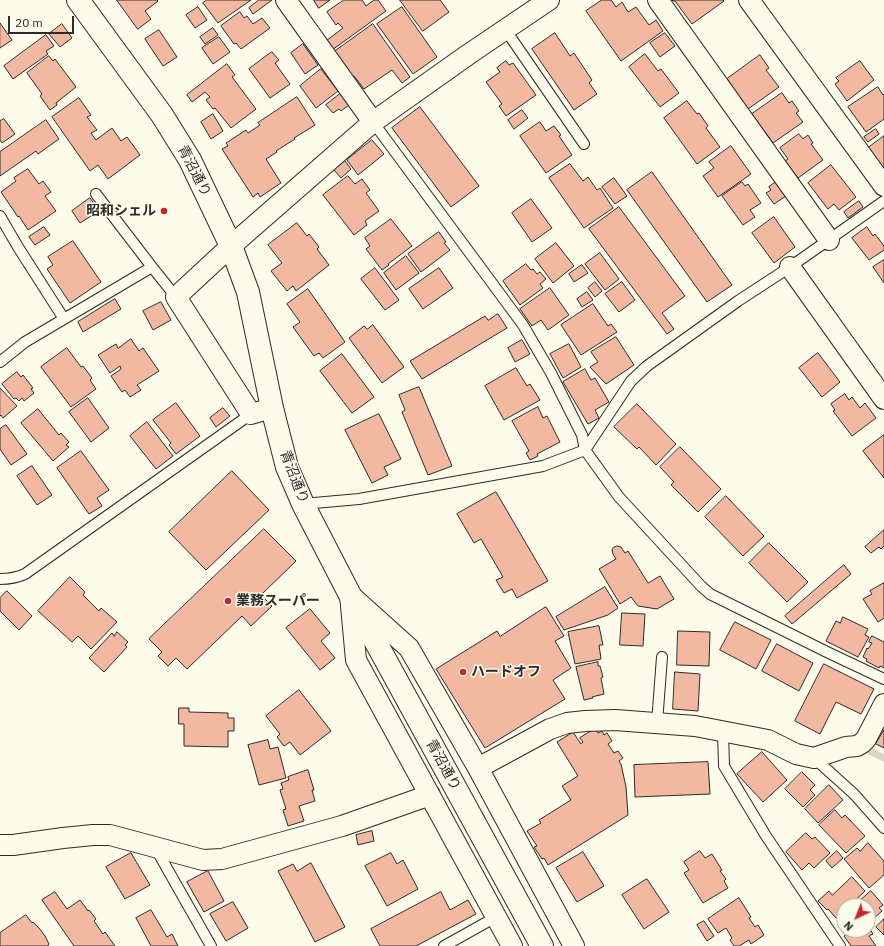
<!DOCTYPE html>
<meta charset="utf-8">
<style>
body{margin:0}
#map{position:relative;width:884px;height:946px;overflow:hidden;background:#fdfbea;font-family:"IBM Plex Sans",sans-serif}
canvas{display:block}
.north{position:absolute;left:836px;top:898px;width:40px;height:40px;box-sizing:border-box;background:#fdfbea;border:1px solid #a9a89e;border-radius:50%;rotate:223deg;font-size:11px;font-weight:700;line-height:16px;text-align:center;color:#2b2b2b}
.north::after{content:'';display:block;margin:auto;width:14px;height:18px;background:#c62828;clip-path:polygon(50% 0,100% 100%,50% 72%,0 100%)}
.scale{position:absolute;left:8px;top:16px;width:66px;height:18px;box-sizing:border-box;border:2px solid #2b2b2b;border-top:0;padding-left:5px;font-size:12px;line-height:14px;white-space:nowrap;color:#2b2b2b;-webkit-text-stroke:3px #fdfbea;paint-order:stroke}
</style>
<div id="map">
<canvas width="884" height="946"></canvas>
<div class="north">N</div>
<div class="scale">20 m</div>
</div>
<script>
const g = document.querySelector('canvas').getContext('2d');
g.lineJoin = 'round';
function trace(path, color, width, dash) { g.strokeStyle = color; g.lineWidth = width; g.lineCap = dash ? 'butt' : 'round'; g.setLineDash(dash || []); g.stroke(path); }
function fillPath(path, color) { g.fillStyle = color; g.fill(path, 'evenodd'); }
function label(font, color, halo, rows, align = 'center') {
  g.font = font + ' "IBM Plex Sans","Noto Sans JP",sans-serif'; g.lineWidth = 3; g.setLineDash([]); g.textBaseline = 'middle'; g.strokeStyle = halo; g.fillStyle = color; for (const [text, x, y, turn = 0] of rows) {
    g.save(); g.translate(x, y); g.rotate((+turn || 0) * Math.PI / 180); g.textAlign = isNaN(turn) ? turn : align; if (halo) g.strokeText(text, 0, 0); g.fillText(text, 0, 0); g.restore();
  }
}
trace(new Path2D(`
 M870 751 884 758`), '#d8d7c9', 7);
const building = new Path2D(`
 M117 0H157L158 1 145 11 151 19 138 29Z
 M207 0H251L218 23 203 3Z
 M259 0H272L253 14 249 8Z
 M314 0H330L319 8Z
 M344 0H362L366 6 374 0H378L386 11 332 50 326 41 343 28 338 23 336 25 327 12Z
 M400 0H440L449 12 423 31Z
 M602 0H611L616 7 622 2 628 12 636 7 649 25 656 20 663 31 621 61 586 11Z
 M672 0H723L724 1 692 24 675 1H674Z
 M198 7 207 20 195 28 186 15Z
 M402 7 437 57 413 74 377 24Z
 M240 12 244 18 247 16 253 24 262 18 270 28 241 49 236 43 234 44 221 26Z
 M0 23 12 40 0 48Z
 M62 24 72 38 60 47 49 34Z
 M373 24 410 77 402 83 392 70 364 89 354 76 352 77 334 52Z
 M213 28 218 35 205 44 200 37Z
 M159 30 177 57 163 66 145 39Z
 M555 33 570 56 574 53 592 80 589 83 597 94 574 110 532 49Z
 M665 33 675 46 660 57 650 43Z
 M46 35 54 46 46 51 48 54 13 79 4 66Z
 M219 37 230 52 213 64 202 48Z
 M303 44 318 65 305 74 291 53Z
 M272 52 279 60 275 63 290 84 270 98 249 69Z
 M645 54 658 71 661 69 679 93 660 107 629 67Z
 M760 55 769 68 766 70 779 87 748 109 727 79Z
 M49 56 53 61 55 59 76 87 56 103 57 105 50 110 40 96 42 94 27 73Z
 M506 61 509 65 513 63 536 95 506 116 499 106 502 104 486 82 500 72 497 68Z
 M860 61 874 80 847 101 835 84 839 81 836 78Z
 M227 64 235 75 232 77 256 109 231 128 215 108 213 109 206 100 210 97 205 92 192 102 187 95Z
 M321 69 338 91 316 108 300 86Z
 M878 87 883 95 884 94V119L866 132 848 107Z
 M782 93 789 103 792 101 799 111 796 113 803 122 773 143 752 114Z
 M340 94 349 105 341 111 339 109 333 113 326 105Z
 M297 97 315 125 294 138 295 139 276 151 277 152 266 159 281 183 260 197 258 193 253 197 222 149 228 146 226 143 246 130 248 133 260 125 258 123Z
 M79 98 91 115 87 117 97 130 91 133 96 140 112 128 121 141 127 137 140 155 108 179 98 165 90 171 52 117Z
 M687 101 697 114 699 113 708 126 706 128 720 147 697 164 664 118Z
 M420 107 479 186 451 207 392 128Z
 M522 110 528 118 514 129 508 120Z
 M213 114 223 131 211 139 201 122Z
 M4 119 15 134 2 143 0 140V121Z
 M46 120 59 139 38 154 36 151 0 176V152Z
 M540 122 546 131 554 126 561 135 559 136 572 155 546 173 520 136Z
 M876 129 879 134 868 142 864 137Z
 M799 134 803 139 808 135 813 143 811 144 823 160 798 178 785 161 788 159 780 148Z
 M884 136V170L868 148Z
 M372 140 384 154 358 175 347 160Z
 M731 146 751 174 718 197 703 176 714 168 709 162Z
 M345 161 351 169 341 178 334 170Z
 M570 164 583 181 588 177 597 190 600 188 613 208 584 228 549 178Z
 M831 165 856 197 839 210 834 204 828 209 808 183Z
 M28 169 39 184 43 181 51 192 45 196 56 211 28 230 19 216 18 217 1 192 16 181 14 178Z
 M652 172 732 285 707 302 627 190Z
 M348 176 355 184 362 179 370 190 366 193 379 211 365 221 367 225 354 235 323 195Z
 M614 178 627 196 615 204 602 187Z
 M742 182 745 186 748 184 761 203 750 210 755 217 743 225 722 196Z
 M776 182 786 196 774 204 766 193 771 190 769 187Z
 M90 198 99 211 80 223 72 211Z
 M531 199 552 228 532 242 512 213Z
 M859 201 863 207 848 218 844 212Z
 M619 207 685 296 662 313 674 329 667 334 589 229Z
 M774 217 795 247 774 263 752 233Z
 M391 219 412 246 388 264 389 265 382 270 366 249 370 246 365 238Z
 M297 223 307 236 309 234 319 247 317 249 329 265 296 291 293 286 287 291 271 271 282 263 268 245Z
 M44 227 50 235 35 245 29 237Z
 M867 227 873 236 875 234 884 246V250L869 260 852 238Z
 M439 232 446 242 444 243 450 250 421 272 408 254Z
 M73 241 101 282 70 303 47 269 53 265 48 257Z
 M556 243 574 266 553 283 535 259Z
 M600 253 619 279 605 290 585 264Z
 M406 256 419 273 396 290 384 273Z
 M884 260V283L873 267Z
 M526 264 531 270 533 269 537 274 540 272 546 279 540 284 543 288 520 305 503 281Z
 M582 265 588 273 574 282 569 274Z
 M375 268 399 300 385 310 361 279Z
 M439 268 453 288 423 309 409 289Z
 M595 282 602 291 595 297 588 288Z
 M622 282 635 300 619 312 605 294Z
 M550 288 569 315 548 330 541 320 532 326 520 309Z
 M308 289 345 342 323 358 319 353 314 356 293 327 300 322 287 304Z
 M587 292 593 300 582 307 577 299Z
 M115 299 121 309 83 332 78 322Z
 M161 302 171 320 153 330 143 311Z
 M593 304 608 326 611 324 617 332 581 355 561 325Z
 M498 314 507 328 422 379 410 361 485 316 488 320Z
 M373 325 404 367 382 383 349 338 364 326 367 329Z
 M616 337 634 365 606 384 590 367 598 362 591 352Z
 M131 339 139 351 143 348 159 371 137 385 141 390 130 397 125 390 122 392 111 376 121 369 120 366 110 373 98 355 116 344 118 348Z
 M522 340 530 354 515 362 508 348Z
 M569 344 581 367 563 378 550 354Z
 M67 348 81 367 83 366 92 378 90 380 96 389 71 407 41 367Z
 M818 353 840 382 822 397 799 368Z
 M342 354 374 397 352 413 320 371Z
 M516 368 527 386 530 384 540 400 504 420 485 386Z
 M585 369 591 380 595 378 609 402 595 410 599 418 588 424 563 382Z
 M17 372 21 377 23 375 33 388 31 389 34 393 24 401 22 398 19 401 16 398 14 399 2 384Z
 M419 387 452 466 428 475 402 412 405 410 399 395Z
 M0 388 17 406 3 418 1 415 0 416Z
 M845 394 849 400 852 397 860 408 865 403 876 418 852 436 833 411 835 410 831 404Z
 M88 398 109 428 91 442 69 412Z
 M176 403 200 436 176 454 169 445 171 443 153 420Z
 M637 404 676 444 656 465 639 447 637 449 614 427Z
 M538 407 543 418 547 416 560 442 537 454 538 456 530 460 526 453 529 451 512 421Z
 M223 408 230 416 216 427 210 418Z
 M38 409 59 435 61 433 69 442 66 445 69 447 53 461 21 423Z
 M379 414 401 459 384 467 388 475 372 483 345 430Z
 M147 422 173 456 156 469 130 436Z
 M6 425 27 454 11 465 0 449V429Z
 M884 435V478L863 451Z
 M680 447 721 489 698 512 671 485 674 482 660 467Z
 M81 451 109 490 97 498 102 506 89 514 57 468Z
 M32 466 52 495 37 505 17 476Z
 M232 471 269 510 206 570 169 532Z
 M496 492 548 581 517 598 512 589 504 593 496 580 503 577 481 539 474 543 457 514Z
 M726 496 764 536 743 556 705 517Z
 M264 529 296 561 261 595 272 606 251 626 242 616 187 669 176 658 168 666 158 656 162 652 149 639Z
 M884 530V546L881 549 879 547 871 553 865 547Z
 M769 543 808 582 787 602 749 563Z
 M617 546 621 547 625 553 628 551 648 583 660 576 674 599 657 609 638 606 631 597 620 604 599 569 616 559 613 554 612 550 613 548Z
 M844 565 851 574 792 624 785 616Z
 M70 577 85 592 83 595 99 611 101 608 117 622 91 649 78 636 72 642 38 611Z
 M884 583V618L878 622 863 599 872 594 870 591Z
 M605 587 618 608 608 615 564 630 556 617Z
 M7 591 32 616 19 630 0 611V598Z
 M546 607 564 636 555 641 571 668 553 680 565 699 485 748 436 669 497 631 500 636Z
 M310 609 330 633 321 641 335 658 320 670 286 628Z
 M622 613 645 614 643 646 620 645Z
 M843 617 868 629 865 635 869 637 858 657 826 641 836 621 840 623Z
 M735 622 771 640 756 669 720 650Z
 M599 626 603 645H599L601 659 575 664 568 632Z
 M678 631 710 632 709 666 677 665Z
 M117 632 128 642 125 645 127 647 104 672 89 658 112 633 114 636Z
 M872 636 884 642V668L880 666 879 668 866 661 867 659 863 657 867 648 868 649 872 643 869 642Z
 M777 644 813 663 799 691 762 671Z
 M598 662V666H600L603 677 601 678 604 694 592 697 593 698 584 700 576 667Z
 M824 664 874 689 861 714 836 702 820 734 795 721Z
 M675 672 700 674 698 711 673 709Z
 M299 690 331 731 300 755 290 742 284 746 277 737 280 734 266 716Z
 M179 708H189V712L228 713V718H234V731H228V747L184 746V724H179Z
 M595 729 598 733 602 731 604 735 607 733 612 741 608 744 614 753 618 751 623 758 619 761 621 764 626 787 628 815 548 865 544 858 542 859 534 847 537 846 527 831 541 823 539 820 571 800 562 786 578 776 557 742 573 732 581 744 583 742 580 738Z
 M884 730V748L876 744Z
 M268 740 270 749 278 747 286 778 259 785 248 745Z
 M762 752 787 780 763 802 737 774Z
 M708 762 710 794 635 797 634 765Z
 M308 770 314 790H312L315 801 299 806 304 821 288 826 283 810 286 809 280 790 283 789 281 783 289 780 288 777Z
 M802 772 815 785 810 790 815 795 803 807 785 789Z
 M829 785 843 800 818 823 805 809Z
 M835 810 842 818 845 815 865 836 846 853 819 825Z
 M372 831 374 841 358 845 356 835Z
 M806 833 812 839 815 837 830 853 814 868 809 863 802 870 786 852Z
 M868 843 884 861V875L869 888 844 859 857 848 860 851Z
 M700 851 705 858 712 854 722 870 720 871 726 879 724 881 728 888 703 903 684 873 689 870 684 862Z
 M837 851 843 858 832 868 826 861Z
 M583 852 604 886 577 902 556 868Z
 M131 853 150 885 125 899 106 867Z
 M391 853 397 864 403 860 418 889 387 906 365 866Z
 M311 863 345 927 315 942 278 871 293 864 297 871Z
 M208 871 224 901 204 912 187 882Z
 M852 877 865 891 849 906H844V911L836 918 828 909 827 910 818 901 829 891 832 895Z
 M647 879 669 912 644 929 622 895Z
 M871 891 883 905 879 908 882 911 871 921 868 918V906H854Z
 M55 892 67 909 80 900 88 911 89 910 96 919 94 921 103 934 105 932 115 946H74L42 900Z
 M441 892 450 910 468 900 476 914 416 946H380L371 929Z
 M739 898 751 917 749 918 755 927 758 925 764 935 751 944 749 940 739 946H734L730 940 732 938 726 928 718 933 708 919Z
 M233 902 248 928 226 941 210 914Z
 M151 910 167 937 172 934 178 946H151L136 918Z
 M26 915 32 923 33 922 39 928 45 936 49 944 48 945V946H0V933Z
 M884 919V935L876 927Z
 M704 921 714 936 707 941 697 925Z
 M868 926 873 934 869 936 876 946H851L844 936 852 930H868Z`);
fillPath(building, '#f2b8a0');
trace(building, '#2b2b2b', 1);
const lane = new Path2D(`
 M505 29 584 144
 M373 122 523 325 551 373 582 435 585 450 619 497 701 586 710 594 829 653 884 679
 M96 194 152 267
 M0 216 18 247 64 319
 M0 362 25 342 152 267 176 297
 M303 504 359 499 543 466 585 450 631 381 647 366 738 301 790 267 884 201
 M0 579C9 579 16 578 25 574L251 414
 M657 723 662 657
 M723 731 724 766 766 836 840 946
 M814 758 854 794 884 828
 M156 849 211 946
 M444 946 496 917`);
const street = new Path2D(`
 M286 0 373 122
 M658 0 829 240
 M749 0 884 186
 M790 267 884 399
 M272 408 251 414 176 297 231 246 373 122 469 54 549 0
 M478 768 550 729 567 723 585 721 615 720 695 726 768 740 796 754 814 758 846 747 857 746 862 743 866 739 884 704
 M0 845H13L63 838 93 835H110L203 860 222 859 342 826 430 795
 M512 946 356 660 350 595 409 648 478 768 574 946`);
const secondary = new Path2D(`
 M78 0 162 115 190 160 231 246 248 292 272 408 287 467 303 504 350 595 542 946`);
trace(lane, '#2b2b2b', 12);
trace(street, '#2b2b2b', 22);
trace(secondary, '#2b2b2b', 24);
trace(lane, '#fdfbea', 10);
trace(street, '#fdfbea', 20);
trace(secondary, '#fdfbea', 22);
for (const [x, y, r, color] of [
 [164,211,4,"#c62828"],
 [228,601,4,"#c62828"],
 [463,672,4,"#c62828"]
]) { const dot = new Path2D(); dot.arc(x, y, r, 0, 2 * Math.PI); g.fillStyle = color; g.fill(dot); trace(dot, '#fdfbea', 1.5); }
label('14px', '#2b2b2b', '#fdfbea', [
 ["青沼通り",194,171,63],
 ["青沼通り",294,477,69],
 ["青沼通り",443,765,61]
]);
label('bold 14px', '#2b2b2b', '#fdfbea', [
 ["昭和シェル",156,211,"right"],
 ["業務スーパー",236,601],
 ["ハードオフ",471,672]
], 'left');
</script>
